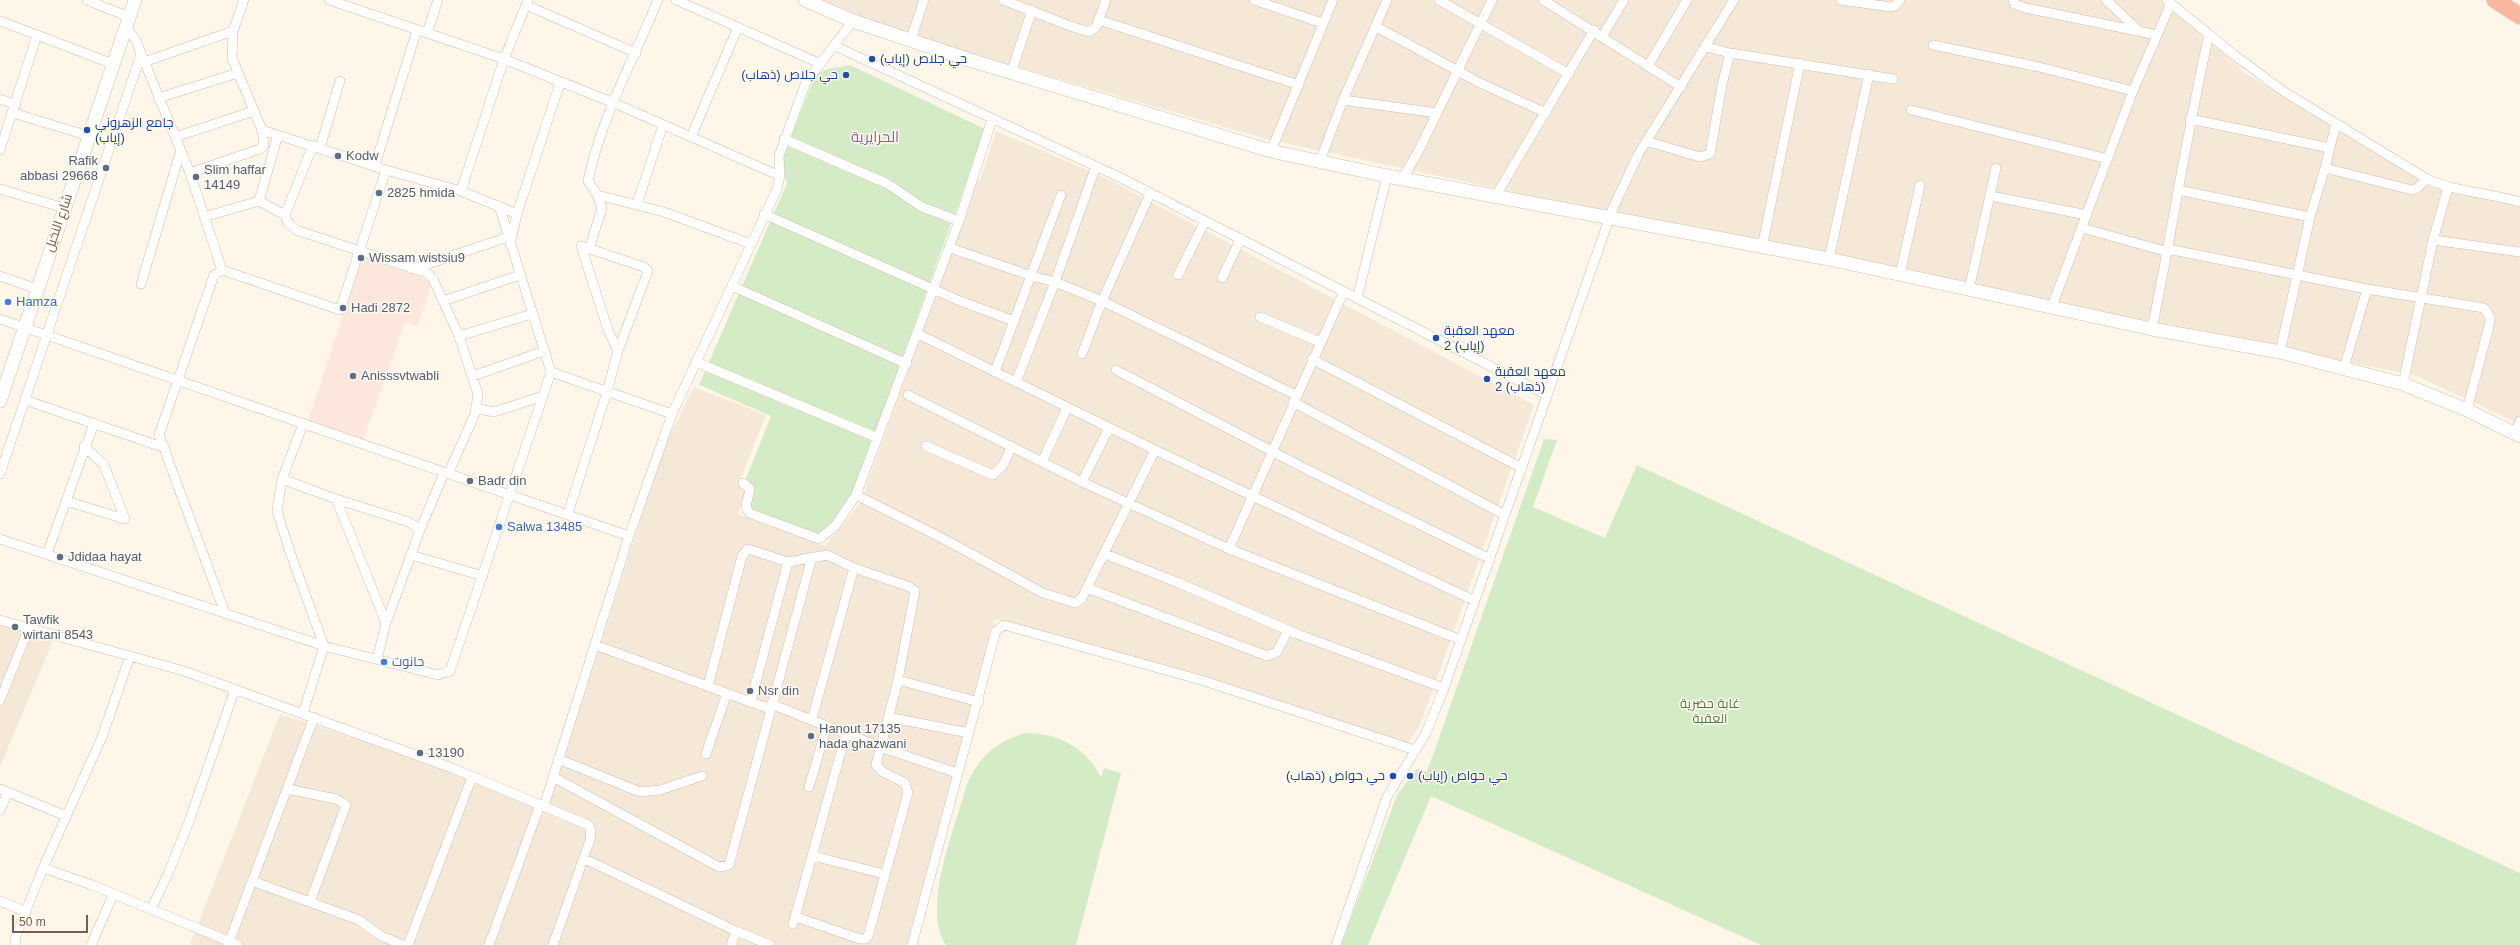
<!DOCTYPE html>
<meta charset="utf-8">
<style>
body{margin:0}
#map{position:relative;width:2520px;height:945px;overflow:hidden;background:#fdf6e9;font-family:Arial,sans-serif}
canvas{display:block}
.scale{position:absolute;left:12px;top:915px;width:76px;height:18px;box-sizing:border-box;border:2px solid #795c4b;border-top:0;padding-left:5px;font-size:12px;line-height:14px;white-space:nowrap;color:#795c4b;-webkit-text-stroke:3px #fff9f0;paint-order:stroke}
</style>
<div id="map">
<canvas width="2520" height="945"></canvas>
<div class="scale">50 m</div>
</div>
<script>
const g = document.querySelector('canvas').getContext('2d');
g.lineJoin = 'round';
function fillPath(path, color) { g.fillStyle = color; g.fill(path, 'evenodd'); }
function trace(path, color, width, dash) { g.strokeStyle = color; g.lineWidth = width; g.lineCap = dash ? 'butt' : 'round'; g.setLineDash(dash || []); g.stroke(path); }
function label(font, color, halo, rows, align = 'center') {
  g.font = font + ' Arial,Cairo,sans-serif'; g.lineWidth = 3; g.setLineDash([]); g.textBaseline = 'middle'; g.strokeStyle = halo; g.fillStyle = color; for (const [text, x, y, turn = 0] of rows) {
    g.save(); g.translate(x, y); g.rotate((+turn || 0) * Math.PI / 180); g.textAlign = isNaN(turn) ? turn : align; if (halo) g.strokeText(text, 0, 0); g.fillText(text, 0, 0); g.restore();
  }
}
fillPath(new Path2D(`
 M813 0H2161L2215 44 2245 73 2420 177 2520 207V424L2417 376 1607 212 1266 139 908 35Z
 M996 131 1108 179 1534 405 1421 723 1406 747 995 619 907 945H190L280 714 550 802 663 449 694 387 766 415 739 483 747 489 738 514 825 546 860 503 962 224 922 211 933 168 980 181Z
 M0 619 57 631 0 767Z`), '#f5e8d6');
fillPath(new Path2D(`
 M362 257 433 281 417 326 405 322 362 443 307 424Z`), '#fde7dc');
fillPath(new Path2D(`
 M850 65 985 129 853 495 821 538 748 510 755 488 745 481 771 416 699 385 787 183 781 162 816 74 828 69Z
 M1544 439 1557 440 1533 507 1605 538 1637 465 2520 873V945H1761L1431 796 1368 945H1341L1397 795 1417 769 1427 772Z
 M1026 733C1058 733 1087 748 1101 777L1104 768 1121 773 1076 945H946C921 908 955 828 966 787 977 758 996 741 1026 733Z`), '#d4ecc6');
const street = new Path2D(`
 M87 0 129 17
 M244 0 233 31 232 58 262 130 386 170 461 191 517 214
 M329 0 504 59 614 103 780 176
 M676 0 819 63
 M1003 0 1070 26 1089 32 1096 27 1106 0
 M1254 0 1322 23
 M1439 0 1569 74
 M1543 0 1681 87
 M1841 0 1891 7 1895 6 1900 0
 M2013 0 2014 4 2026 8 2157 35
 M2106 0 2139 31
 M2167 0 2233 54 2283 91 2427 179C2457 192 2489 193 2520 202
 M526 5 636 53
 M1099 20 1299 85
 M0 21 113 64
 M126 26 136 41 190 173 222 270
 M1375 26 1480 83 1546 113
 M427 33 438 0
 M1603 35 1624 0
 M911 39 924 0
 M1933 45 2039 67 2133 91
 M835 46 1117 176 1547 395
 M1706 47 1730 53 1893 79
 M144 62 233 31
 M1648 66 1687 0
 M1011 73 1032 10
 M158 98 238 73
 M0 99 16 105
 M1343 100 1437 113
 M1911 110 2108 159
 M13 113 89 136
 M2190 119 2330 148
 M2336 123 2325 168 2412 190 2416 189 2427 179
 M175 137 254 111
 M691 137 738 27
 M1646 141 1700 157 1710 154 1722 85 1730 53
 M320 148 340 81
 M0 150 37 35
 M1271 151 1333 0
 M1320 161 1343 100 1387 0
 M375 165 417 30
 M190 173 260 149 264 145 262 130
 M1403 178 1419 150 1492 0
 M0 189 64 208
 M2178 190 2310 217
 M461 191 504 59 528 0
 M597 195 664 212 751 244
 M1991 196 2087 215
 M1495 197 1594 30
 M259 201 285 215 288 223 296 230 427 273 433 279 459 336 478 394 475 414 448 474
 M637 204 663 125
 M764 214 960 301 1014 321
 M285 215 313 145
 M204 217 259 201 278 135
 M959 221 992 119
 M2082 228 2168 252
 M2433 240 2520 252
 M510 244 517 214 560 83
 M581 246 644 267 648 271 618 351 608 330Z
 M1762 247 1800 63
 M950 248 1032 276 1055 282 1102 301 1296 395
 M589 249 602 208 597 195 588 181C601 118 634 58 658 0
 M2168 249 2367 289 2484 308 2490 317V322L2467 410
 M1829 259 1869 74
 M413 269 508 237
 M1178 275 1205 221
 M1900 275 1920 185
 M0 276 37 289
 M1222 278 1241 238
 M141 284 180 153
 M732 286 907 364
 M1969 290 1996 168
 M1357 299 1387 176
 M443 301 520 275
 M2052 306 2133 91 2171 3
 M1260 317 1320 342
 M0 319 629 536
 M2152 329C2172 231 2187 132 2209 34
 M918 334 1155 450 1475 601
 M459 336 532 314
 M2280 352 2310 217 2325 168
 M1082 354 1102 301 1150 194
 M1312 359 1522 468
 M696 362 878 438
 M2344 368 2367 289
 M1116 370 1308 470 1490 559
 M551 372 672 414
 M995 372 1061 195
 M473 376 544 351
 M1016 382 1055 282 1096 166
 M2403 384 2433 240 2448 187
 M908 395 1082 482 1229 549 1461 640
 M25 400 165 448
 M1293 402 1505 515
 M476 408 494 412 543 396
 M303 424 282 479 277 511 289 549 324 646 303 713
 M2515 434 2520 421
 M926 446 993 475 1003 465 1012 446
 M1042 462 1067 408
 M0 474 141 54
 M282 479 336 499 386 623 377 659
 M1082 482 1109 428
 M743 483 750 489 746 506 749 513 819 539 835 526 856 495 959 221 922 207 888 184 784 139
 M856 495 940 537 1043 593 1075 603 1082 598 1155 450
 M336 499 409 522 420 530 386 623
 M66 501 125 519 104 465 84 446
 M568 513 607 392 618 351
 M420 530 444 473
 M0 539 324 646 438 675 450 671 551 372 499 206
 M1229 549 1343 293
 M47 554 94 423
 M1105 554 1179 583 1297 634 1444 688
 M411 555 483 576
 M1087 588 1267 656 1277 652 1288 630
 M225 613 159 435 214 275 222 270 340 310 386 170
 M0 620 184 671 452 768 588 825 591 830 590 840 553 945
 M595 645 770 709
 M898 680 979 702
 M708 686 742 556 748 549 788 562 827 555 854 568 910 587 915 591 898 680 876 765 883 772 905 783 908 793 868 936 866 939H860L796 917
 M0 700 29 628
 M751 701 788 562
 M771 704 880 747 957 773
 M888 717 969 733
 M812 719 854 568
 M706 754 727 693
 M558 759 640 792 660 790 702 776
 M553 777 719 867 729 865 812 557
 M809 787 827 726
 M0 789 66 816
 M287 789 336 799 346 805 310 902
 M544 806 629 536 672 414 777 189 780 176 779 156 806 82 853 21
 M0 810 8 792
 M813 856 884 874
 M585 859 736 931 770 945
 M43 868 92 885 238 945
 M252 881 359 920 381 936 403 945
 M0 901 26 912
 M151 909 168 874 190 819 235 689
 M793 924 846 734
 M15 945 16 936 43 868 102 737 130 656
 M91 945 113 895
 M228 945 314 717
 M408 945 472 777
 M489 945 540 805
 M731 945 736 931
 M912 945 996 631 1004 625 1201 680 1415 750
 M1336 945 1387 797 1426 733 1444 688 1613 208 1639 153 1734 0`);
const secondary = new Path2D(`
 M805 0 853 21 976 62 1271 151 1387 176 1829 259 2152 329 2280 352 2403 384 2467 410 2520 436
 M0 401 135 0`);
const highway = new Path2D(`
 M2495 0 2520 16`);
trace(street, '#d0bead', 10);
trace(secondary, '#d6c0ad', 14);
trace(highway, '#dcd5d0', 18);
trace(street, '#fff', 9);
trace(secondary, '#fff', 13);
trace(highway, '#f8b89e', 16);
for (const [x, y, r, color] of [
 [872,59,4,"#1a4fb4"],
 [846,75,4,"#1a4fb4"],
 [87,130,4,"#1a4fb4"],
 [338,156,4,"#5c6f8a"],
 [106,168,4,"#5c6f8a"],
 [196,177,4,"#5c6f8a"],
 [379,193,4,"#5c6f8a"],
 [361,258,4,"#5c6f8a"],
 [8,302,4,"#3f7fe0"],
 [343,308,4,"#5c6f8a"],
 [1436,338,4,"#1a4fb4"],
 [353,376,4,"#5c6f8a"],
 [1487,379,4,"#1a4fb4"],
 [470,481,4,"#5c6f8a"],
 [499,527,4,"#3f7fe0"],
 [60,557,4,"#5c6f8a"],
 [15,627,4,"#5c6f8a"],
 [384,662,4,"#3f7fe0"],
 [750,691,4,"#5c6f8a"],
 [811,736,4,"#5c6f8a"],
 [420,753,4,"#5c6f8a"],
 [1393,776,4,"#1a4fb4"],
 [1410,776,4,"#1a4fb4"]
]) { const dot = new Path2D(); dot.arc(x, y, r, 0, 2 * Math.PI); g.fillStyle = color; g.fill(dot); trace(dot, '#fff9f0', 1.5); }
label('13px', '#164399', '#fff9f0', [
 ["حي جلاص (إياب)",880,59],
 ["حي جلاص (ذهاب)",838,75,"right"],
 ["جامع الزهروني",95,123],
 ["(إياب)",95,138],
 ["معهد العقبة",1444,331],
 ["2 (إياب)",1444,346],
 ["معهد العقبة",1495,372],
 ["2 (ذهاب)",1495,387],
 ["حي حواص (ذهاب)",1385,776,"right"],
 ["حي حواص (إياب)",1418,776]
], 'left');
label('13px', '#4e5e75', '#fff9f0', [
 ["Kodw",346,156],
 ["Rafik",98,161,"right"],
 ["abbasi 29668",98,176,"right"],
 ["Slim haffar",204,170],
 ["14149",204,185],
 ["2825 hmida",387,193],
 ["Wissam wistsiu9",369,258],
 ["Hadi 2872",351,308],
 ["Anisssvtwabli",361,376],
 ["Badr din",478,481],
 ["Jdidaa hayat",68,557],
 ["Tawfik",23,620],
 ["wirtani 8543",23,635],
 ["Nsr din",758,691],
 ["Hanout 17135",819,729],
 ["hada ghazwani",819,744],
 ["13190",428,753]
], 'left');
label('13px', '#795c4b', '#fff9f0', [
 ["شارع النخيل",59,223,-71]
]);
label('13px', '#366cbe', '#fff9f0', [
 ["Hamza",16,302],
 ["Salwa 13485",507,527],
 ["حانوت",392,662]
], 'left');
label('13px', '#4f7940', '#fff9f0', [
 ["غابة حضرية",1710,704],
 ["العقبة",1710,719]
]);
label('15px', '#856395', '#fff9f0', [
 ["الحرايرية",875,138]
]);
</script>
